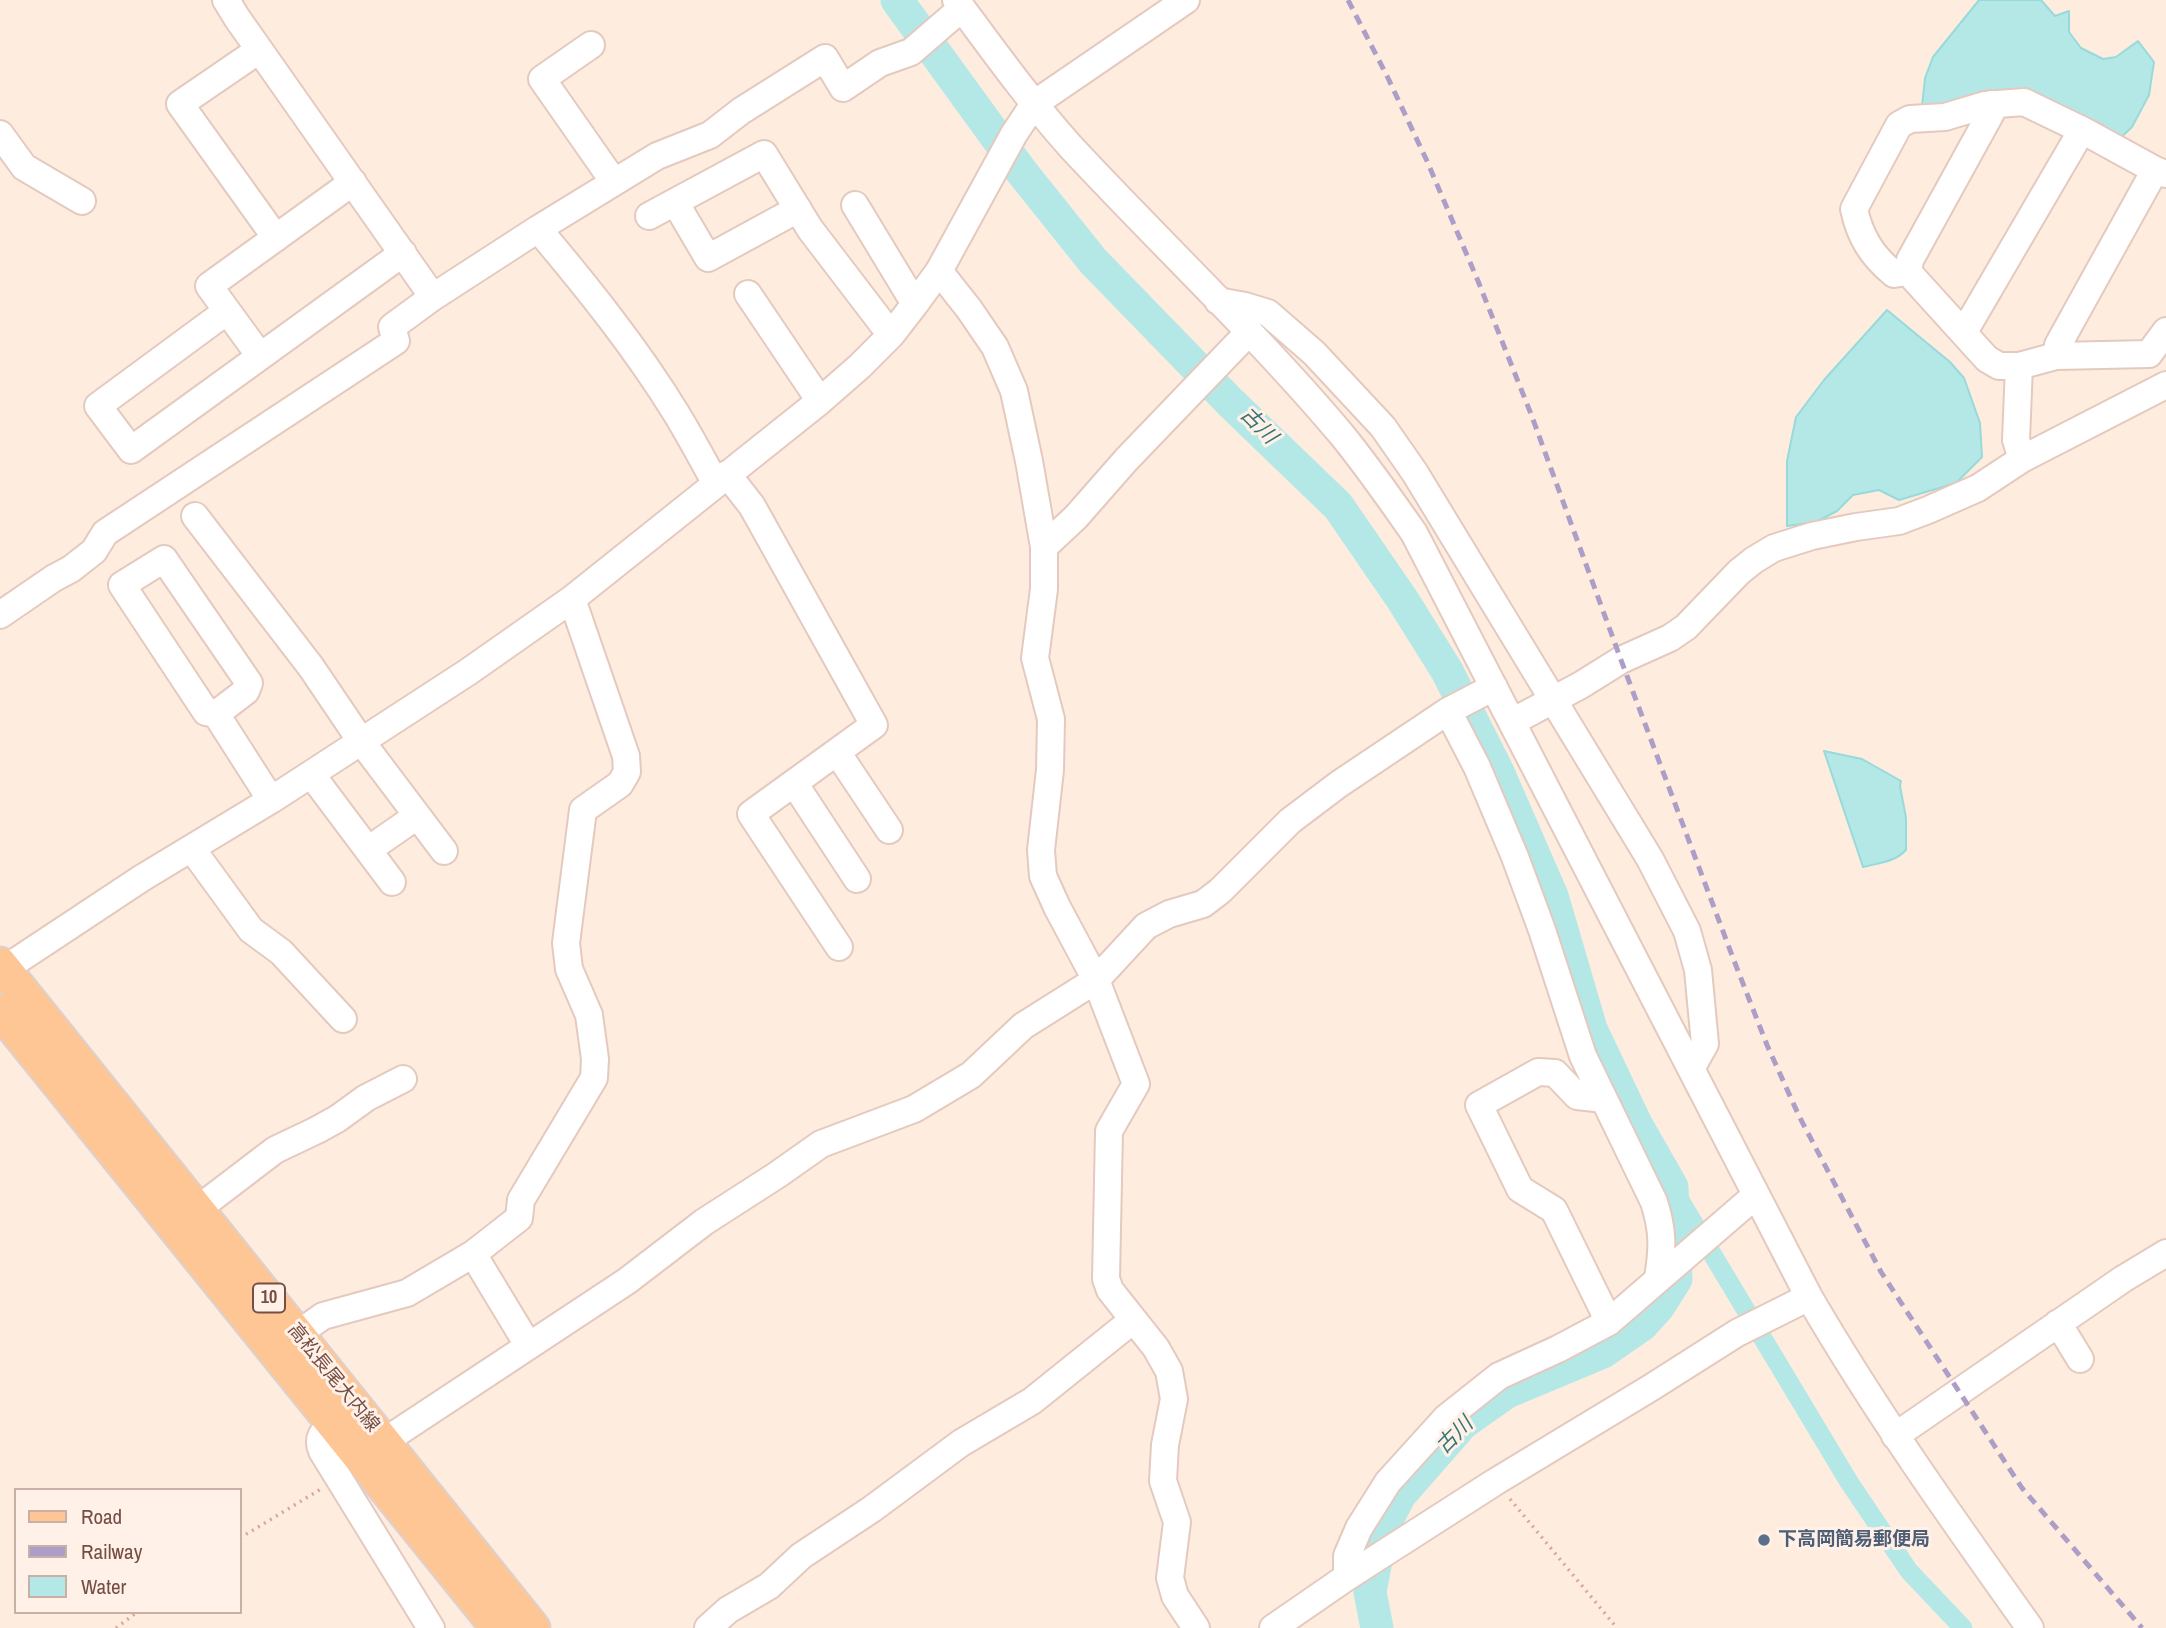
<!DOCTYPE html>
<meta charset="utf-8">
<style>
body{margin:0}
#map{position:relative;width:2166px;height:1628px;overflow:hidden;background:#feeddf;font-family:"Archivo Narrow",sans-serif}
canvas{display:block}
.legend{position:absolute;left:14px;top:1488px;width:228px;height:126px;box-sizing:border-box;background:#fff1e7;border:2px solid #c8b0a6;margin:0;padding:9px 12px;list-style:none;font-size:21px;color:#754e45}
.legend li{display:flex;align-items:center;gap:14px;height:35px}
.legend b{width:35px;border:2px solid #c8b0a6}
</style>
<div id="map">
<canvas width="2166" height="1628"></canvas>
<ul class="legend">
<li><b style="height:9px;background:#ffc695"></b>Road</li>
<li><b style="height:9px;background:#ad9ec7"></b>Railway</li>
<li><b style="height:19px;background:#b3e8e7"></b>Water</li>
</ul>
</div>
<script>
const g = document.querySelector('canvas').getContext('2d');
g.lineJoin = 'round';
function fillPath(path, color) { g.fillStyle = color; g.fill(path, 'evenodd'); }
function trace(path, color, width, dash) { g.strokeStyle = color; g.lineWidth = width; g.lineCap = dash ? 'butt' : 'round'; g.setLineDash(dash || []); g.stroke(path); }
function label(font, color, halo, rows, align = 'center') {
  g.font = font + ' "Archivo Narrow","Noto Sans JP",sans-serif'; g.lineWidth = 6; g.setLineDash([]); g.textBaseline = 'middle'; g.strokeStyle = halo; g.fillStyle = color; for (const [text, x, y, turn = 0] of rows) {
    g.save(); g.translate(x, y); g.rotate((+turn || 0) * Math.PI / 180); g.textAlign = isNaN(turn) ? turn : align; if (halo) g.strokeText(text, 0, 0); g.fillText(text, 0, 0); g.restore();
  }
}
const water = new Path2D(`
 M1979 0H2041L2055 16 2069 11V32L2081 48 2103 59 2116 57 2138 41 2154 62 2149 95 2132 127 2116 142 2103 125 2020 94 1951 104 1922 106 1925 78 1933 57Z
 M1887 310 1950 362 1964 378 1980 423 1982 457 1956 483 1899 500 1879 490 1853 495 1837 511 1816 522 1787 526V461L1796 417 1824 380Z
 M1824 751 1862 759 1901 781 1900 786 1906 818V850C1895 862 1879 863 1863 867Z`);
fillPath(water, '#b3e8e7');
trace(water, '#98dada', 2);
trace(new Path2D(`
 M1672 1187 1849 1482 1909 1571 1963 1628`), '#b3e8e7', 19);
trace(new Path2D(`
 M897 0 1021 171 1093 261 1230 402 1338 506 1402 599 1447 671 1498 772 1552 896 1591 1029 1636 1124 1672 1187 1676 1279 1659 1306 1642 1325 1603 1352 1507 1392 1463 1423 1400 1495 1382 1529 1370 1592 1377 1628`), '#b3e8e7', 33);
const minor = new Path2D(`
 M226 0 237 18 433 297
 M956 0C993 50 1029 100 1070 146 1160 243 1257 334 1342 435 1368 467 1391 500 1414 533L1809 1297C1876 1412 1953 1520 2030 1628
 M591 45 542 79 614 182
 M259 50 180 104 276 238
 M0 134 24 167 82 201
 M2166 174 2155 170 2082 130 2024 102 1985 105 1945 117 1910 119 1899 125 1854 209C1860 237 1872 256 1894 274L1908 272 1987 359 1999 366H2019L2056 356 2149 354 2166 331
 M675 202 708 258 798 209
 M855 205 915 304
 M649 216 764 154 810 229 891 335
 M538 229C587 287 636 348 676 413 690 436 703 460 716 484
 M939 271 969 309 995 347 1014 391 1029 461 1044 547V589L1035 658 1051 719 1050 770 1041 850 1043 876 1057 907 1096 980 1136 1084 1109 1131 1106 1279 1110 1290 1156 1348 1169 1371 1174 1399 1165 1445 1163 1481 1177 1522 1170 1578 1175 1596 1196 1628
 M1908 272 1910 260 1991 113V104
 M748 294 820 401
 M1218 301 1245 306 1268 313 1314 353 1383 427 1415 473 1650 859 1687 931 1698 970 1705 1044 1691 1069
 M227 311 98 406 131 450 403 253
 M1964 332 2082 130
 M260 356 209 286 353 182
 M2056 356 2058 345 2155 170
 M2019 366 2016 440 2022 459
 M727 474 752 506 874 725 751 814 839 947
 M195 516 311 667 361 741 444 851
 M1044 547 1076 517 1126 460 1248 333
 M0 615 54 578 71 569 94 551 105 533 396 341 392 327 433 297 538 229 657 156 710 135 741 111 825 58 843 88 880 63 911 52 962 8
 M1448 711 1477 767 1515 857 1542 930 1583 1056 1654 1202C1663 1230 1663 1248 1658 1278
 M216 714 246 691 249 683 164 559 122 585 206 712 216 714 271 800
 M1512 722 1581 685 1621 660 1670 638 1686 627 1739 572 1754 560 1774 548 1812 536 1856 527 1899 521 1928 510 1978 488 2022 459 2166 385
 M837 752 889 830
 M311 774 392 882
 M794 783 857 879
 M192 849 251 930 281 952 343 1019
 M368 850 417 816
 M0 972 142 878 271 800 468 672 572 599 820 401 860 366 891 335 915 304 939 271 1014 134 1034 104 1186 0
 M1604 1099 1577 1096 1555 1073 1538 1072 1479 1105 1520 1189 1554 1210 1609 1322
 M182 1221 275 1150 317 1130 337 1119 366 1098 403 1079
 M473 1254 519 1218 521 1200 594 1078 595 1059 589 1015 569 969 566 943 583 810 620 784 627 772 626 756 572 599
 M2058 1323 2080 1359
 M282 1345 323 1316 407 1293 473 1254 528 1345
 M333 1423C324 1431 316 1437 322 1451L431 1628
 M1895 1436 2123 1279 2166 1253
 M370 1454 394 1435 627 1281 704 1222 777 1175 821 1144 914 1109 971 1075 1023 1026 1096 980 1146 926 1169 914 1203 904 1220 891 1290 821 1339 784 1448 711 1494 687
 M1347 1577V1556L1359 1528 1388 1482 1446 1418 1499 1376 1558 1349 1609 1322 1756 1195
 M708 1628 728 1610 769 1586 801 1556 872 1509 961 1443 1032 1401 1133 1320
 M1273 1628 1347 1577 1495 1482 1652 1387 1737 1333 1809 1297`);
const major = new Path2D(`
 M0 964 533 1628
 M0 1011 498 1628`);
trace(minor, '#e4c9be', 30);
trace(major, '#dbd1cf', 37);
trace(new Path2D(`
 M1510 1499 1617 1628
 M240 1538 321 1489
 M116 1628 137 1612`), '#d9a798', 3.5, [2, 5]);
trace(minor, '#fff', 26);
trace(major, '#ffc695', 33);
trace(new Path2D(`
 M1348 0 1387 76 1427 161 1478 281 1531 414 1621 660 1733 958 1767 1045 1799 1116 1881 1272 2022 1488 2142 1628`), '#ad9ec7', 5, [10, 7]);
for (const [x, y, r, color] of [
 [1764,1540,7,"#5c6f8a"]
]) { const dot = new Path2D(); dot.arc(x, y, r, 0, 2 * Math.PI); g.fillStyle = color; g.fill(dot); trace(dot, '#fff1e7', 2.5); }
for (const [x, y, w] of [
 [269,1298,32]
]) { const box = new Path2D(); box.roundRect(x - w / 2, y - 14.5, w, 29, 5); g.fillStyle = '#fff1e7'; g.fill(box); trace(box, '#754e45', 2); }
label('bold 18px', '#754e45', null, [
 ["10",269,1298]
]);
label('19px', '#754e45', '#fff1e7', [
 ["高松長尾大内線",333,1378,51]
]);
label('bold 19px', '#4e5e75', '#fff1e7', [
 ["下高岡簡易郵便局",1778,1540]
], 'left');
label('italic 21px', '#357575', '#fff1e7', [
 ["古川",1258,426,45],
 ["古川",1455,1436,-45]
]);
</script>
